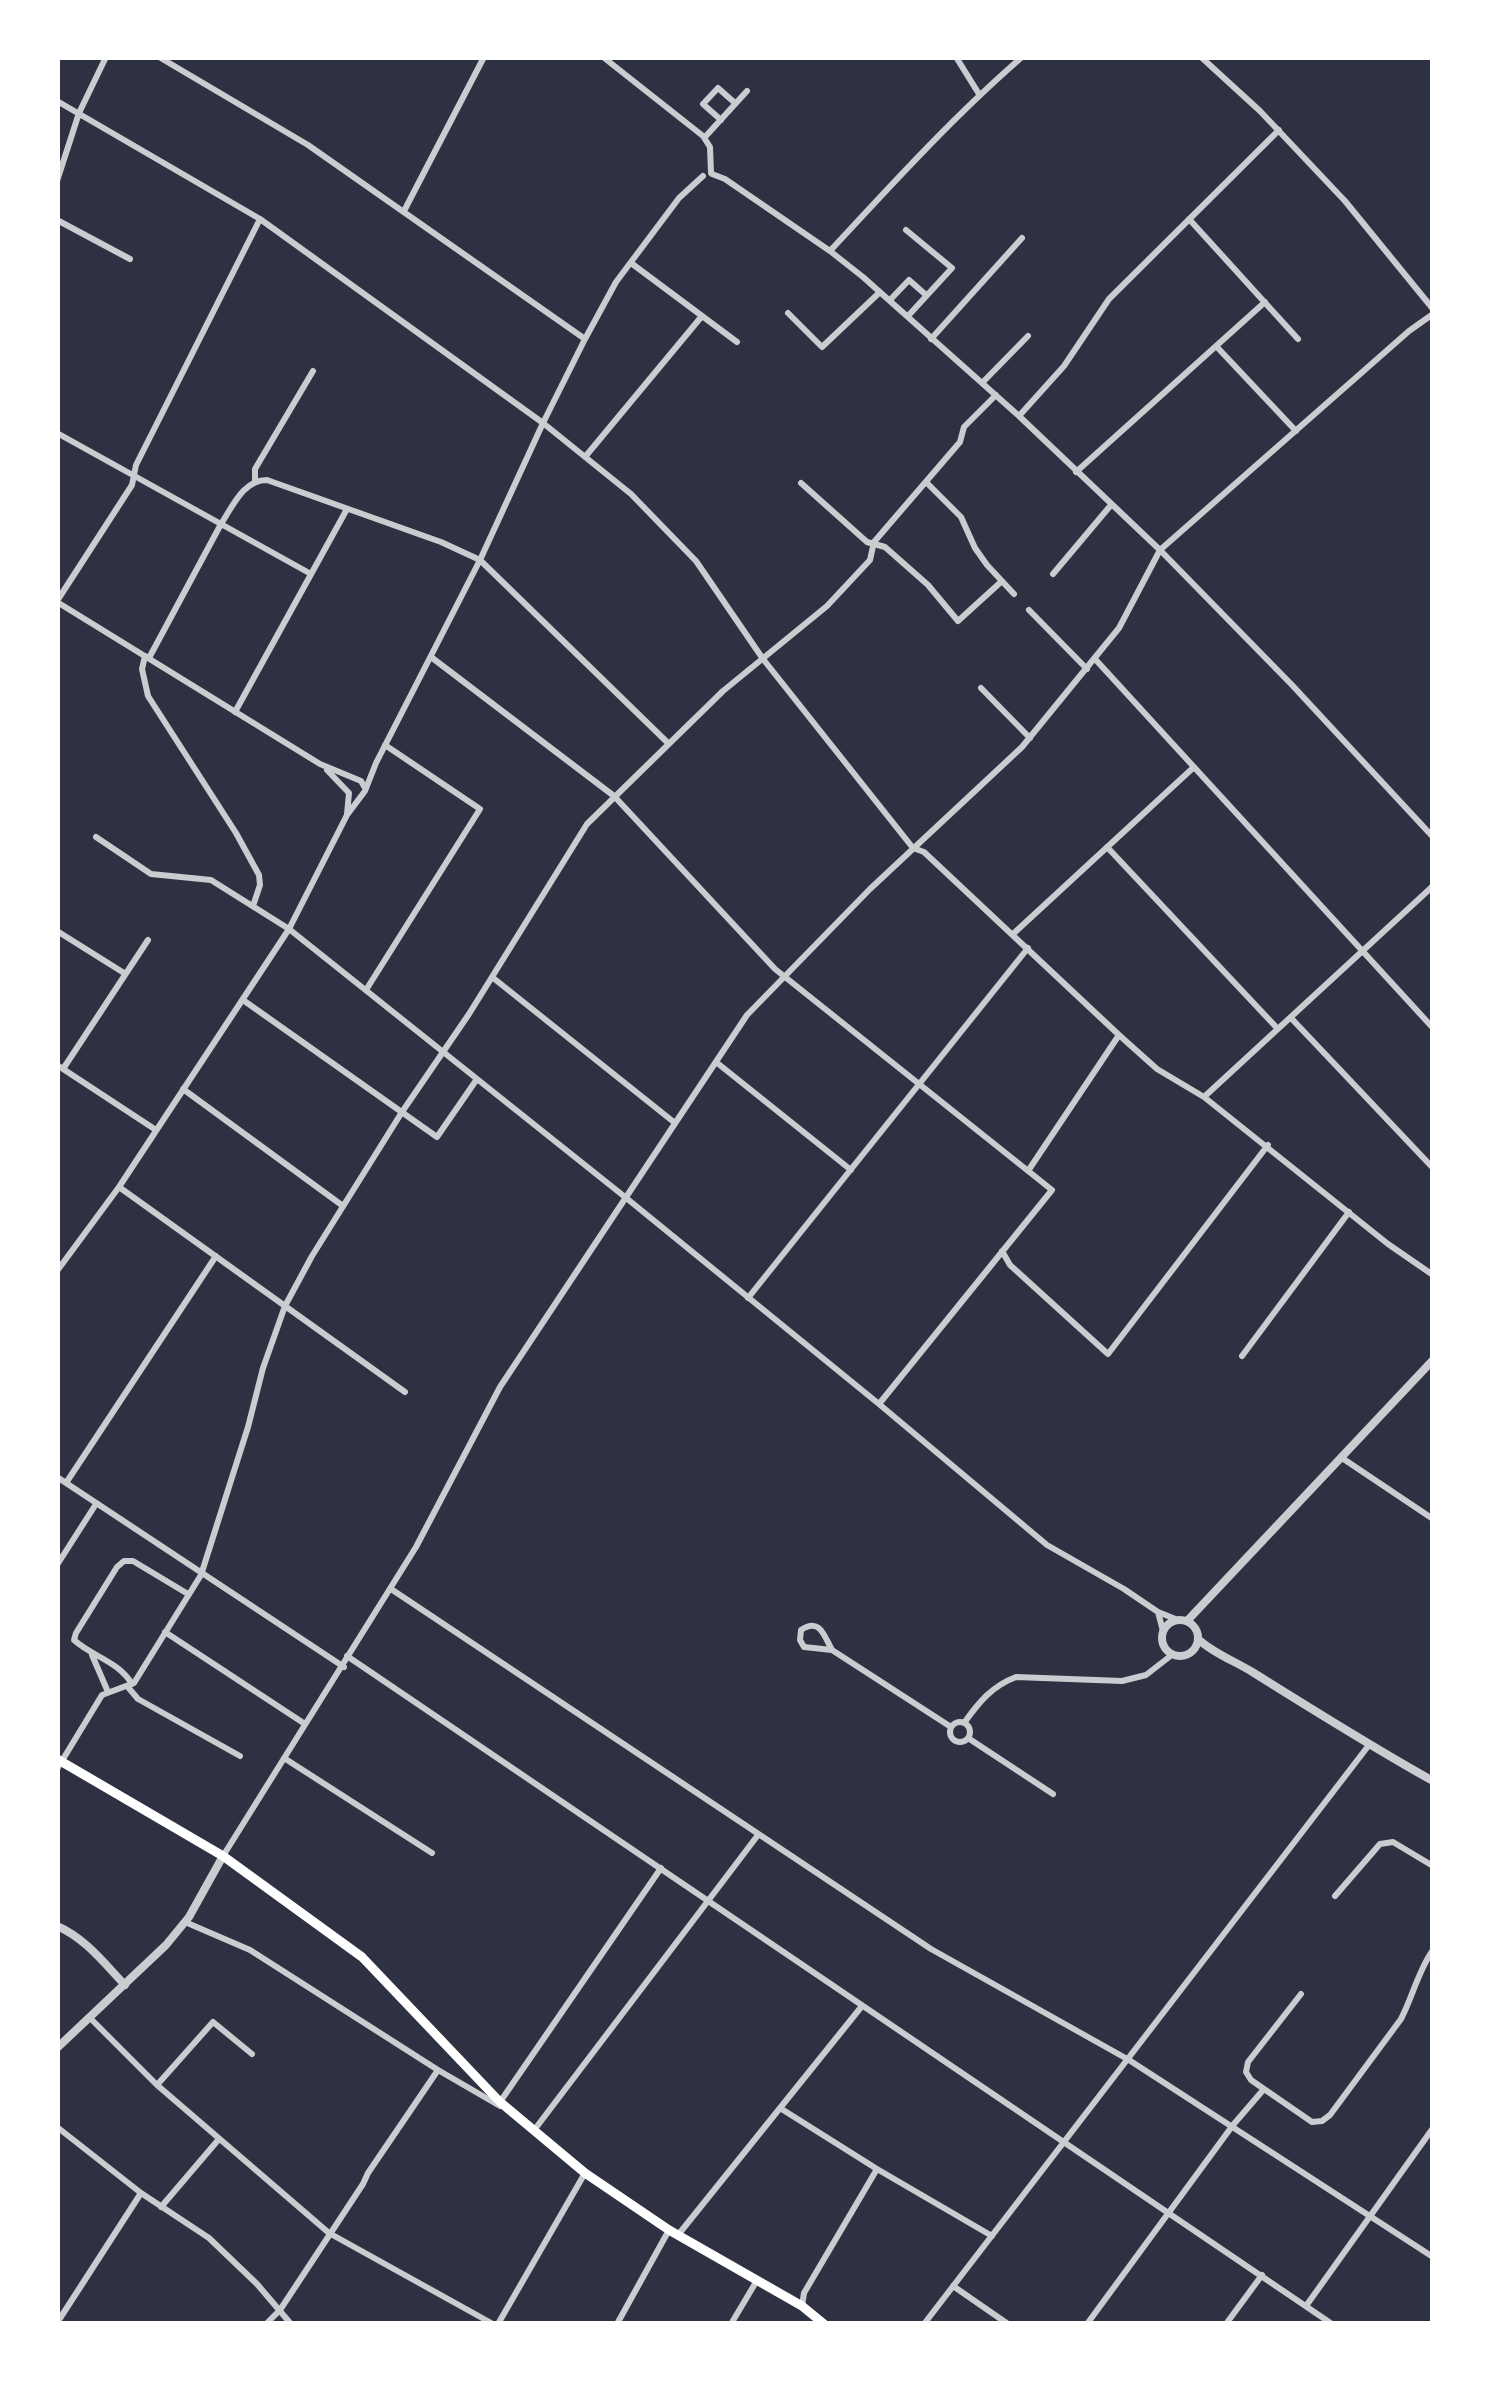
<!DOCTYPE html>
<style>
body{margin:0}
#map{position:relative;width:1490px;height:2381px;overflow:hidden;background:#2d3142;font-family:"Noto Sans",sans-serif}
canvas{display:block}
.frame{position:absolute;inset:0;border:60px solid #fff;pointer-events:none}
</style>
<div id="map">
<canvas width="1490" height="2381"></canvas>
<div class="frame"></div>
</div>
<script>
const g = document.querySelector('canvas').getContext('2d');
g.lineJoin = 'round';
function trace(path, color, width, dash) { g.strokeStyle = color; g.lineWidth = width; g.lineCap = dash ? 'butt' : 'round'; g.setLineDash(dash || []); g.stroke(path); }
trace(new Path2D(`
 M159 57 308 145 585 339
 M603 57 703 136 710 147 711 173
 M956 57 979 94
 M1201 57 1260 111 1345 201 1433 309
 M57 101 260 219 543 423 631 494 696 561 763 659 913 848 924 852 1119 1035 1157 1069 1204 1097 1388 1244 1433 1275
 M721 120 703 104 718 88 735 103
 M705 137 747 91
 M712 174 725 179 830 251 863 277 1019 416 1160 550 1292 685 1433 837
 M57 181 79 113 106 57
 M404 211 484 57
 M1189 219 1298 339
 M57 220 130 259
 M906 230 952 268 908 316
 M830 251C892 184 953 117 1022 57
 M631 263 737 342
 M890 300 909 280 926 295
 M788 313 822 347 880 292
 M931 339 1022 238
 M1216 346 1296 431
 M982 383 1028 336
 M1019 416 1064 366 1109 299 1279 130
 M57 433 221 524C233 506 243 480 267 480L441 542 480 560 669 744
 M585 457 702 316
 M1076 472 1265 302
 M255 480V469L313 371
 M926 482 961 517 975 548 987 565 1014 594
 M801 483 867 542 885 547 928 585 958 621 1002 581
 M1053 574 1111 505
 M57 601 132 485 136 465 260 219
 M57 602 320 764 361 781 365 788
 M1029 610 1087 669
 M145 656 142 669 148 696 236 833 259 875 260 885 253 906
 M431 657 614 796 775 969 1052 1190 879 1404
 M149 658 221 524 311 574
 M1095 659 1433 1028
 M981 688 1030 738
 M235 712 347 509
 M327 770 349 793 347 814
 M96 837 151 874 211 880 289 929 625 1197 879 1404 1047 1545 1124 1589 1158 1612 1178 1620
 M1107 847 1277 1028
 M57 931 124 973
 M1013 934 1194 767
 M492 977 675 1123
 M366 990 480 809 385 745
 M243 1000 437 1137 477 1079
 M1291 1018 1433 1168
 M716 1062 851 1170
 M57 1065 156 1130
 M63 1069 148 940
 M183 1089 343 1206
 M1204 1097 1433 886
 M1028 1171 1119 1035
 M119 1187 405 1392
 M1002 1251 1010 1265 1108 1354 1268 1145
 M57 1271 119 1187 289 929 347 815 365 791 376 763 480 560 543 423 585 339 616 282 679 198 703 176
 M748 1298 1028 948
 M1242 1356 1349 1212
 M1342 1458 1433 1519
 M57 1477 344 1667
 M66 1483 216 1256
 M57 1565 96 1504
 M391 1589 931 1949 1129 2060 1433 2257
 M1158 1612 1163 1631
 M165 1632 305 1724
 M832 1650C824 1636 820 1617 801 1630L800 1640 804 1647 832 1650 951 1727
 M92 1655 108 1692
 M347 1656C676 1877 1005 2099 1332 2324
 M132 1684C118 1661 93 1657 74 1640L76 1633 117 1567 124 1561H133L188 1594
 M127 1686 138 1699 240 1756
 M950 1732a10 10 0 1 1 20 0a10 10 0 1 1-20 0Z
 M964 1723C979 1702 992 1686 1016 1677L1122 1681 1146 1675 1173 1654
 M968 1738 1053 1794
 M284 1758 432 1853
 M57 1769 102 1695 134 1683 201 1575 248 1427 263 1368 285 1306 312 1256 402 1112 469 1014 587 824 723 691 827 606 870 560 874 542 960 442 964 427 996 395
 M223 1856 416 1547 500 1387 747 1015 870 889 1022 747 1119 628 1160 550 1409 331 1433 314
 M1335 1896 1380 1844 1393 1842 1433 1866
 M185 1922 250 1950 438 2070 500 2106
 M1301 1994 1248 2062 1246 2072 1251 2080 1312 2122 1322 2121 1330 2115 1401 2019C1413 1996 1418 1971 1433 1950
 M89 2017 157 2085 329 2233 493 2324
 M157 2085 213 2022 252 2054
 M500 2102 661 1868
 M780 2108 877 2169 992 2236
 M57 2127 141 2193 209 2238 257 2284 291 2324
 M535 2129 758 1835
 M161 2207 219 2139
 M678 2235 862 2006
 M953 2286 1008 2324
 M802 2306 804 2293 877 2169
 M1306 2306 1433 2128
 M57 2323 141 2193
 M266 2324 280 2310 363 2184 368 2173 438 2070
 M498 2324 585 2173
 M617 2324 669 2230
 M731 2324 756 2282
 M924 2324 1369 1745
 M1087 2324 1233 2125 1264 2089
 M1226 2324 1262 2275`), '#caccd0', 6);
trace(new Path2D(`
 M1162 1638a18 18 0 1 1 36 0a18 18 0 1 1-36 0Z
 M1187 1621 1433 1360
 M1198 1639C1214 1654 1235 1661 1254 1673 1313 1710 1372 1747 1433 1781
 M57 1926C85 1938 104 1963 125 1985
 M57 2048 166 1945 189 1917 223 1856`), '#caccd0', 8);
trace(new Path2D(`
 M57 1759 223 1856 362 1957 500 2102 585 2173 669 2230 802 2306 824 2324`), '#fff', 9);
</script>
